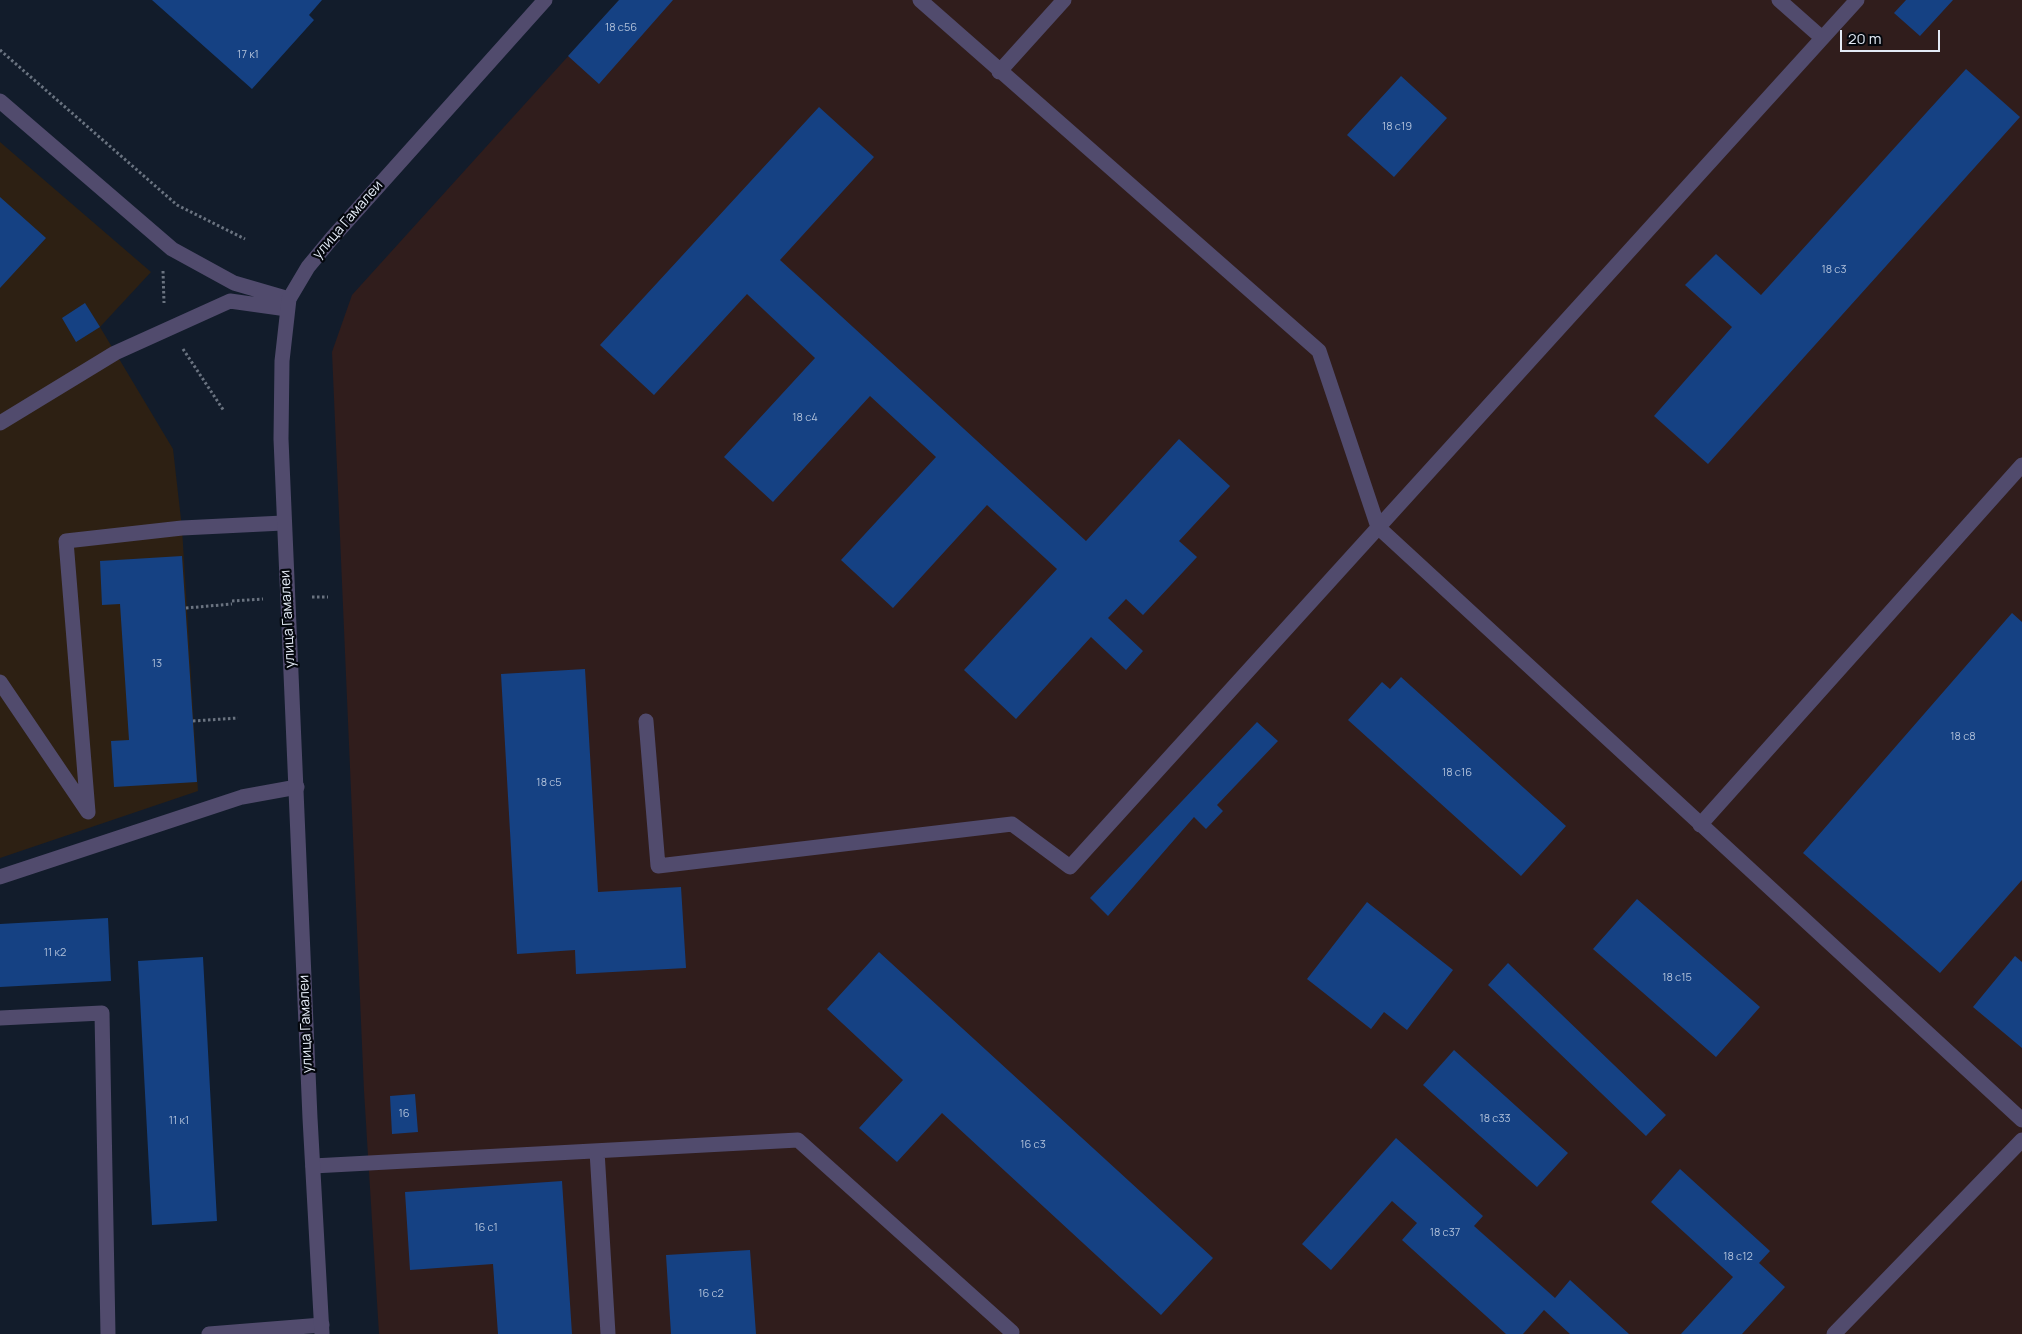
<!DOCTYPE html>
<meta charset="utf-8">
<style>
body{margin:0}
#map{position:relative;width:2022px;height:1334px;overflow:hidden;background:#121c2b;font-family:Manrope,sans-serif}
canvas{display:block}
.scale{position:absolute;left:1840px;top:30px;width:100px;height:22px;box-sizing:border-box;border:2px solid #e4ebf6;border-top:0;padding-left:6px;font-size:15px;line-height:18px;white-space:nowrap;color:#e4ebf6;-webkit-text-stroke:4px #04070d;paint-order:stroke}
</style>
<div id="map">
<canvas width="2022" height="1334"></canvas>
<div class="scale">20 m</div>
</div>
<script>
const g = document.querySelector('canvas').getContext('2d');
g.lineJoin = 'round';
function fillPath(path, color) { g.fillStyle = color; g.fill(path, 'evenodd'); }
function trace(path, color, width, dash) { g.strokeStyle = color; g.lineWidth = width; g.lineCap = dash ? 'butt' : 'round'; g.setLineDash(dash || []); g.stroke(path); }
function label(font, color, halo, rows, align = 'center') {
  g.font = font + ' Manrope,sans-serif'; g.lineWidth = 4.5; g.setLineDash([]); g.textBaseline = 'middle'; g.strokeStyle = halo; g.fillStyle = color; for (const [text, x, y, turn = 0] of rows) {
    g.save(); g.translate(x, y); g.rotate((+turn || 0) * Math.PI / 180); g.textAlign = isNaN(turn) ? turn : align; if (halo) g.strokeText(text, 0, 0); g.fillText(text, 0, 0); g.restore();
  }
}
fillPath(new Path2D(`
 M619 0H2022V1334H379L364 1091 332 352 352 295Z`), '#301d1c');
fillPath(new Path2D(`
 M0 142 151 272 100 327 173 449 182 528 198 791 0 858Z`), '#2d2013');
fillPath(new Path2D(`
 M152 0H322L309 15 314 20 252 89Z
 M619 0H673L599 84 568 56Z
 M1906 0H1953L1920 36 1894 13Z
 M1966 69 2020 117 1708 464 1654 416 1732 327 1685 285 1716 254 1761 295Z
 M1401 76 1447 118 1394 177 1347 135Z
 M819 107 874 157 780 260 1086 541 1179 439 1230 486 1179 541 1197 557 1143 615 1126 599 1108 618 1143 651 1126 670 1091 637 1016 719 964 670 1057 569 987 505 893 608 841 560 936 457 870 396 773 502 724 457 815 358 747 294 654 395 600 345Z
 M0 197 46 238 0 288Z
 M85 303 100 327 76 342 62 318Z
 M182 556 197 782 114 787 111 741 129 740 120 604 102 605 100 561Z
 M2012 613 2022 622V880L1940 973 1803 853Z
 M585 669 598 892 681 887 686 968 576 974 575 950 517 954 501 674Z
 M1401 677 1566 826 1521 876 1348 720 1382 682 1390 689Z
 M1257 722 1278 741 1217 805 1223 811 1206 829 1194 817 1108 916 1090 898Z
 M1637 899 1760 1007 1716 1057 1593 949Z
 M1367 902 1453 970 1407 1030 1384 1012 1371 1029 1307 979Z
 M108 918 111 981 0 987V924Z
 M879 952 1213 1258 1161 1315 942 1113 897 1162 859 1128 903 1080 827 1009Z
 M2015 956 2022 962V1048L1973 1007Z
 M203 957 217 1221 152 1225 138 961Z
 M1508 963 1666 1115 1646 1136 1488 985Z
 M1454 1050 1568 1153 1537 1187 1423 1085Z
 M415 1094 418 1132 392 1134 390 1096Z
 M1396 1138 1483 1216 1474 1226 1555 1298 1570 1280 1629 1334H1570L1544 1310 1523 1334H1506L1402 1240 1417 1223 1392 1201 1331 1270 1302 1244Z
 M1680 1169 1770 1251 1759 1263 1785 1287 1742 1334H1681L1733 1277 1651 1202Z
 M562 1181 572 1334H498L493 1264 410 1270 405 1192Z
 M750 1250 756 1334H671L666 1255Z`), '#154183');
trace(new Path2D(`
 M0 50 177 205 245 239
 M163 271 164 303
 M183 349 224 411
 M312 597H328
 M232 601 263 599
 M186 608 232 604
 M193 721 238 718`), '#6a7380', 3, [2.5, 2.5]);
trace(new Path2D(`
 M920 0 1319 351 1378 527 2022 1120
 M1779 0 1822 38
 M999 72 1064 0
 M0 101 172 249 234 283 289 299
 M0 423 115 353 230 301 287 309
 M0 682 88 812 66 541 182 528 283 523
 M646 721 658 866 1012 824 1070 867 1857 0
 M1700 825 2022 465
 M0 877 242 797 297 787
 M0 1018 102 1013 108 1334
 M597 1151 608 1334
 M313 1166 798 1140 1012 1332 1010 1334
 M209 1334 322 1325
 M1834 1334 2022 1140`), '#514b6d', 15);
trace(new Path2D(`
 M322 1334 310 1118 281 439 282 361 289 299 308 267 332 238 545 0`), '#514b6d', 15);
label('11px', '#b0c0d9', null, [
 ["18 с56",621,28],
 ["17 к1",248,55],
 ["18 с19",1397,127],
 ["18 с3",1834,270],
 ["18 с4",805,418],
 ["13",157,664],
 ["18 с8",1963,737],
 ["18 с16",1457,773],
 ["18 с5",549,783],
 ["11 к2",55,953],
 ["18 с15",1677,978],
 ["16",404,1114],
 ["18 с33",1495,1119],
 ["11 к1",179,1121],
 ["16 с3",1033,1145],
 ["16 с1",486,1228],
 ["18 с37",1445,1233],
 ["18 с12",1738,1257],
 ["16 с2",711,1294]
]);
label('14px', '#e4ebf6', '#04070d', [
 ["улица Гамалеи",348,220,-49],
 ["улица Гамалеи",288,619,-93],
 ["улица Гамалеи",306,1024,-92]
]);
</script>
